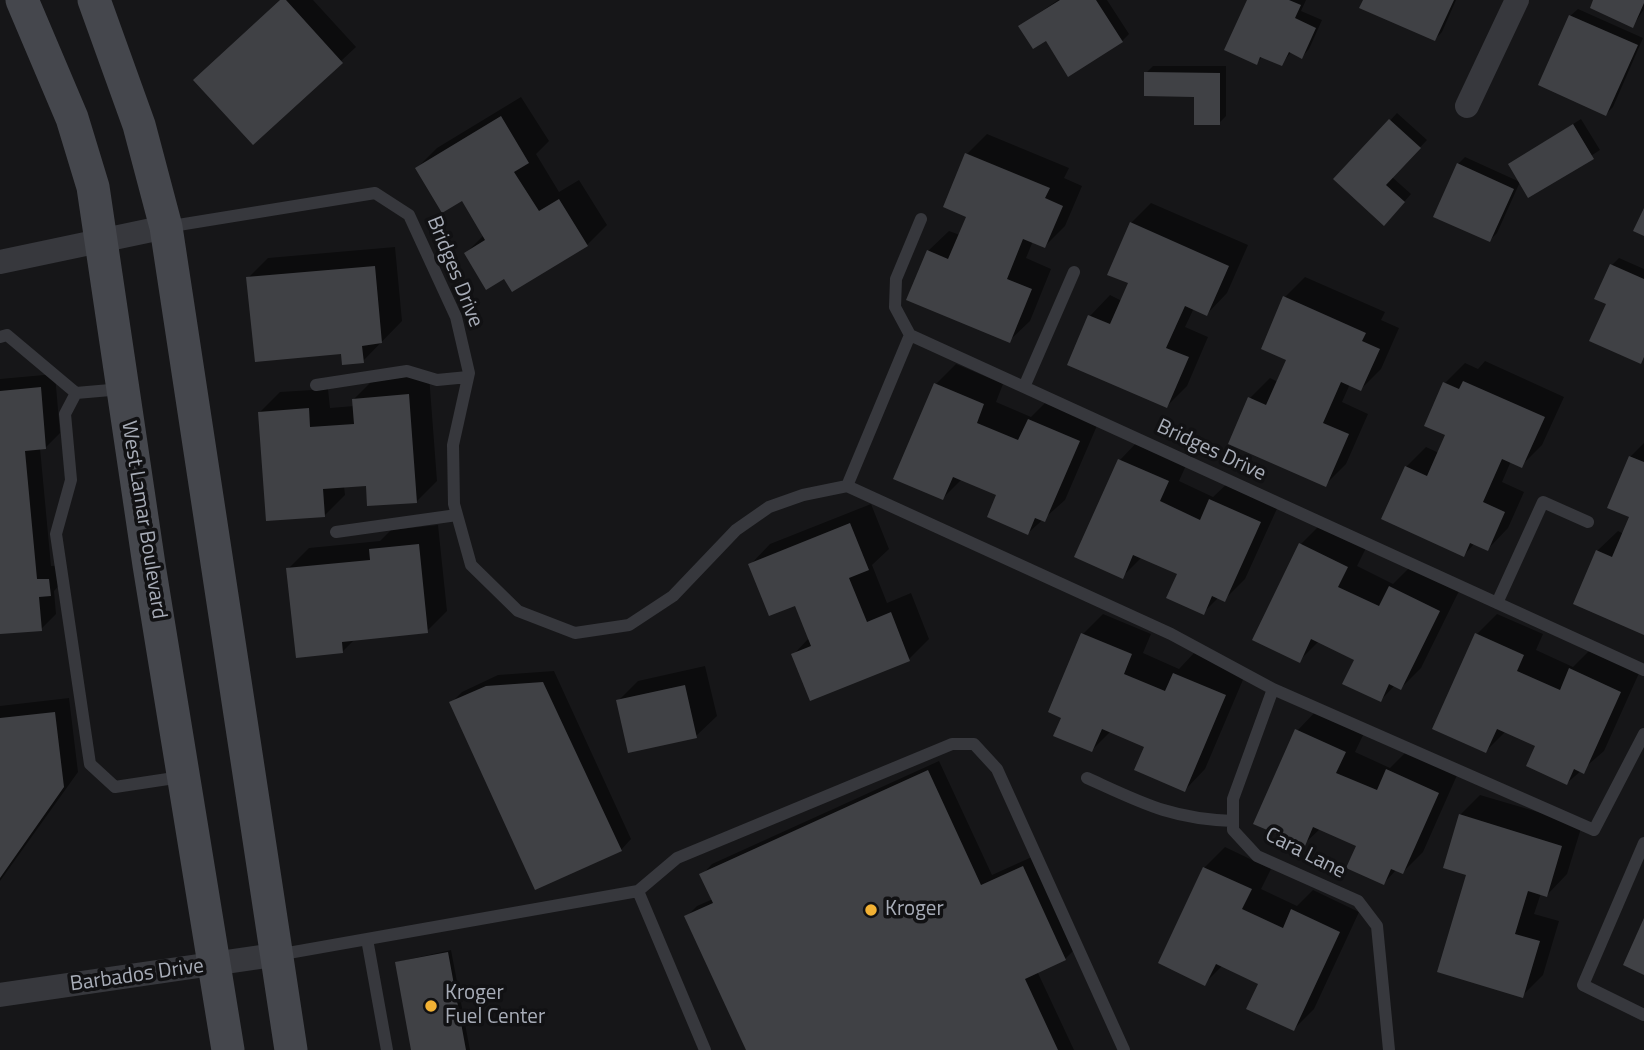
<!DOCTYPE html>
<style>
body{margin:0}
canvas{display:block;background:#161618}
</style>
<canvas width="1644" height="1050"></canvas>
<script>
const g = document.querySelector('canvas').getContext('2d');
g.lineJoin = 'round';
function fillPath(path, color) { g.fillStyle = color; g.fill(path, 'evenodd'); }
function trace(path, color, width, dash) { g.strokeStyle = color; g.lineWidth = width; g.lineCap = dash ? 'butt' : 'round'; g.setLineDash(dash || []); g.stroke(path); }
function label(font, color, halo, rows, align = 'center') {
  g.font = font + ' "Titillium Web",sans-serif'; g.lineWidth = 7; g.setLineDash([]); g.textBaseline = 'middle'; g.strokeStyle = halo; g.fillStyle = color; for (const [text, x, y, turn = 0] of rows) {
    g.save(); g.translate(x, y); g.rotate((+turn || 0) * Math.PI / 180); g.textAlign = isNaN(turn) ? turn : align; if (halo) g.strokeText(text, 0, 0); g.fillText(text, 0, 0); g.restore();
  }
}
fillPath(new Path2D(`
 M281 0H313L356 47 253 143Z
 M1058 0H1107L1129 34 1122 41 1047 39 1020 26Z
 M1249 0H1306L1301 11 1322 20 1309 49 1302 57 1291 52 1282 64 1263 56 1256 63Z
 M1365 0H1456L1442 32 1435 39Z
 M1595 0H1644V9L1633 26Z
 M1578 9 1643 38 1613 107 1606 114 1570 16Z
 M1153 66H1226V116L1219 123 1196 95 1146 73Z
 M521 97 549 141 536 154 559 192 579 180 607 225 587 245 504 277 466 253 484 235 462 199 417 168 437 148Z
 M1397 113 1427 140 1392 177 1411 194 1391 217 1336 179Z
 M1581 119 1600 150 1529 196 1510 164Z
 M987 134 1069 168 1064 178 1082 186 1065 226 1045 246 1033 241 1026 258 1051 269 1030 321 1009 341 928 251 949 231 960 235 968 216 967 154Z
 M1465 157 1520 182 1497 233 1490 240 1458 164Z
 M1151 203 1248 245 1227 293 1207 314 1194 308 1185 327 1208 337 1187 386 1167 406 1069 364 1090 316 1110 295 1122 301 1130 282 1131 223Z
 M395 247 402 321 363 361 343 352 248 278 268 258Z
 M1619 258 1644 269V358L1641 362 1608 303 1612 265Z
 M1305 277 1385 312 1381 320 1399 328 1381 369 1361 389 1350 384 1342 402 1368 414 1346 464 1326 484 1250 398 1270 378 1278 382 1288 359 1285 297Z
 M1485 361 1564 397 1542 445 1522 465 1511 461 1502 482 1524 492 1508 528 1488 549 1475 543 1464 555 1406 467 1426 447 1439 453 1448 435 1445 383 1465 363 1478 369Z
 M956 364 1003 384 996 402 1031 417 1049 399 1099 421 1065 500 1028 533 998 495 962 479 943 498 936 384Z
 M55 374 60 433 46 447 40 448 51 566 63 565 64 580 54 591 56 614 41 629 0 632V379Z
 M429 375 437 481 417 501 368 484 344 486 345 495 325 515 259 413 280 392 328 389 330 408 354 406V399L374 379Z
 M1140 439 1188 461 1179 481 1213 497 1231 480 1280 502 1245 579 1225 599 1219 597 1203 613 1179 573 1142 557 1123 576 1077 556 1120 460Z
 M1644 443V633L1597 551 1618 531 1624 534 1631 516 1630 457Z
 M871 504 889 549 872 565 887 603 911 593 929 639 909 659 793 655 809 638 795 604 750 565 770 544Z
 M1321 524 1367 546 1357 566 1393 584 1410 567 1459 591 1421 668 1401 688 1395 685 1381 700 1356 659 1319 641 1299 661 1301 544Z
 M438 525 447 611 427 631 356 638 342 652 288 569 309 548 380 541 391 530Z
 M1103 614 1151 634 1143 653 1179 669 1194 653 1245 675 1205 769 1185 790 1146 746 1111 731 1092 750 1064 717 1083 634Z
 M1497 614 1543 634 1536 650 1573 667 1591 649 1640 671 1604 751 1567 783 1537 745 1506 731 1486 751 1477 634Z
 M705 666 717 716 696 736 618 701 638 681Z
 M554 671 631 839 621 850 451 703 462 692 498 675Z
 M69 698 78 772 0 881V706Z
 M1317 710 1365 731 1355 752 1390 768 1408 750 1458 773 1423 852 1403 872 1397 869 1384 883 1358 845 1320 829 1304 844 1297 731Z
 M939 761 992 875 1034 856 1076 948 1065 959 1037 971 1074 1050H748L686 917 697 906 713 899 702 875 712 864Z
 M1480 795 1582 825 1567 874 1547 895 1541 893 1534 914 1559 921 1543 975 1522 996 1468 874 1460 815Z
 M1225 847 1271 869 1261 889 1297 906 1313 890 1359 912 1314 1009 1294 1029 1260 983 1223 965 1205 983 1160 963 1204 868Z
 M451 950 470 1050H413L397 962Z`), '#0007');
fillPath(new Path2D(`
 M280 0H286L343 63 253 145 193 80Z
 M1060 0H1096L1123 42 1068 77 1046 41 1033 49 1018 26Z
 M1247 0H1289L1301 5 1295 18 1316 28 1302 59 1289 52 1282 66 1260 57 1257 65 1224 50Z
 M1363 0H1454L1435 41 1359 8Z
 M1593 0H1644V3L1633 28 1590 8Z
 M1569 15 1638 45 1606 116 1538 85Z
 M1144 72 1220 73V125H1194V97L1144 96Z
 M501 116 529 163 514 172 539 211 559 199 588 246 512 292 504 279 486 290 464 253 485 240 462 201 442 213 415 168Z
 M1389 119 1421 148 1386 185 1405 202 1384 226 1333 179Z
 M1573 124 1594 159 1528 198 1508 164Z
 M965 153 1050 188 1045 198 1063 206 1045 248 1023 239 1007 279 1032 289 1010 343 906 300 927 250 948 259 966 217 943 207Z
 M1457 163 1514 189 1490 242 1433 217Z
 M1644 208V236L1633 231Z
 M1130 222 1229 266 1207 316 1185 306 1166 348 1189 357 1167 408 1067 365 1088 315 1110 324 1128 283 1107 275Z
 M1610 264 1644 279V357L1641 364 1589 341 1606 304 1594 299Z
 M375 266 382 343 362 346 364 363 342 365 341 354 255 362 246 277Z
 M1283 296 1366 333 1362 341 1380 349 1361 391 1341 382 1323 423 1349 434 1326 487 1228 444 1248 397 1266 405 1286 360 1261 349Z
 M1463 381 1545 417 1522 468 1502 459 1483 502 1505 512 1488 551 1470 543 1464 557 1381 519 1405 466 1427 476 1445 435 1424 426 1443 382 1459 389Z
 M934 383 984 404 977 423 1018 440 1028 419 1080 441 1045 522 1035 518 1028 535 987 517 996 495 953 477 943 500 893 479Z
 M41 387 46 449 25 451 37 579H49L51 596 39 597 42 631 0 634V391Z
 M409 394 417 503 367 506 366 486 323 489 325 517 266 521 258 412 309 408 310 427 354 424 352 399Z
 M1629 456 1644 462V635L1573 604 1596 550 1612 557 1629 517 1607 508Z
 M1118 459 1169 481 1160 501 1200 520 1209 499 1261 522 1225 602 1212 596 1204 615 1166 598 1177 574 1133 555 1123 579 1074 557Z
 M850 523 869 570 849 578 867 622 891 612 910 661 810 701 791 654 811 646 795 606 769 616 748 564Z
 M1299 543 1348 567 1338 587 1379 606 1389 586 1440 611 1401 690 1389 684 1381 702 1342 684 1354 660 1311 639 1300 663 1252 640Z
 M419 544 428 633 342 642 343 653 296 658 286 568 370 560 369 549Z
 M1081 633 1132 654 1124 674 1165 691 1173 673 1226 695 1185 792 1134 770 1144 747 1102 729 1092 752 1053 736 1061 718 1048 712Z
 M1475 633 1524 655 1517 671 1560 690 1569 668 1621 692 1584 774 1574 769 1567 785 1526 766 1535 746 1497 729 1486 753 1432 729Z
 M543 682 622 851 535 890 449 702 486 686Z
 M685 685 697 738 628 753 616 700Z
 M55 712 64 787 0 878V718Z
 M1295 729 1346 752 1336 773 1377 790 1386 769 1439 793 1403 874 1391 869 1384 885 1346 868 1356 846 1313 827 1305 846 1253 824Z
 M928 770 981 885 1023 866 1066 960 1025 979 1058 1050H746L684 916 713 903 699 874Z
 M1459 814 1562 846 1547 897 1528 891 1515 934 1540 941 1523 998 1437 972 1466 875 1443 868Z
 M1203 867 1252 889 1242 909 1283 928 1291 909 1340 932 1294 1031 1246 1009 1258 984 1216 964 1205 986 1158 963Z
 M1644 918V975L1623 965Z
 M448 952 466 1050H411L395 962Z`), '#404145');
trace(new Path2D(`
 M166 227 375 193 409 215 456 317 469 373 453 445 454 504 471 565 518 611 575 633 629 625 673 596 736 530 769 507 803 495 847 486 1171 634 1273 689 1594 830 1644 734
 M910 335 895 307 896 279 921 219
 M0 337 7 335 76 393 122 389
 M316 385 407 371 437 380 468 377
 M1024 387 1074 272
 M76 393 65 414 71 480 56 534 90 764 115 787 181 777
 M847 486 910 335 1644 670
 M336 532 457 515
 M1497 603 1543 502 1588 522
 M1273 689 1233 799V830L1257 856 1358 901 1377 926 1389 1050
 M1087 778C1142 803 1171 819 1233 821
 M1644 843 1583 985 1644 1015
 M638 891 677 858 952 744H974L997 769 1124 1050
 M367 939 387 1050
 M277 955 638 891 705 1050`), '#37383d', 12);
trace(new Path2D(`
 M1467 106 1517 0
 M0 262 166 227
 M0 995 274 955`), '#37383d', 24);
trace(new Path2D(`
 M22 0 72 118 93 187 149 565 228 1050
 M94 0 139 125 166 227 291 1050`), '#45474d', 33);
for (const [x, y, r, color] of [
 [871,910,7,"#f2b134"],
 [431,1006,7,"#f2b134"]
]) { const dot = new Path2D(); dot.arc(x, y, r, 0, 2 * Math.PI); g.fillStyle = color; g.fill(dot); trace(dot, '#111113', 2.5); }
label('21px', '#a8adb8', '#111113', [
 ["Bridges Drive",454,272,68],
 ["Bridges Drive",1211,451,25],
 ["West Lamar Boulevard",143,520,81],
 ["Cara Lane",1305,854,27],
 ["Barbados Drive",137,976,-8]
]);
label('21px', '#a8adb8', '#111113', [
 ["Kroger",885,910],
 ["Kroger",445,994],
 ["Fuel Center",445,1018]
], 'left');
</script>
